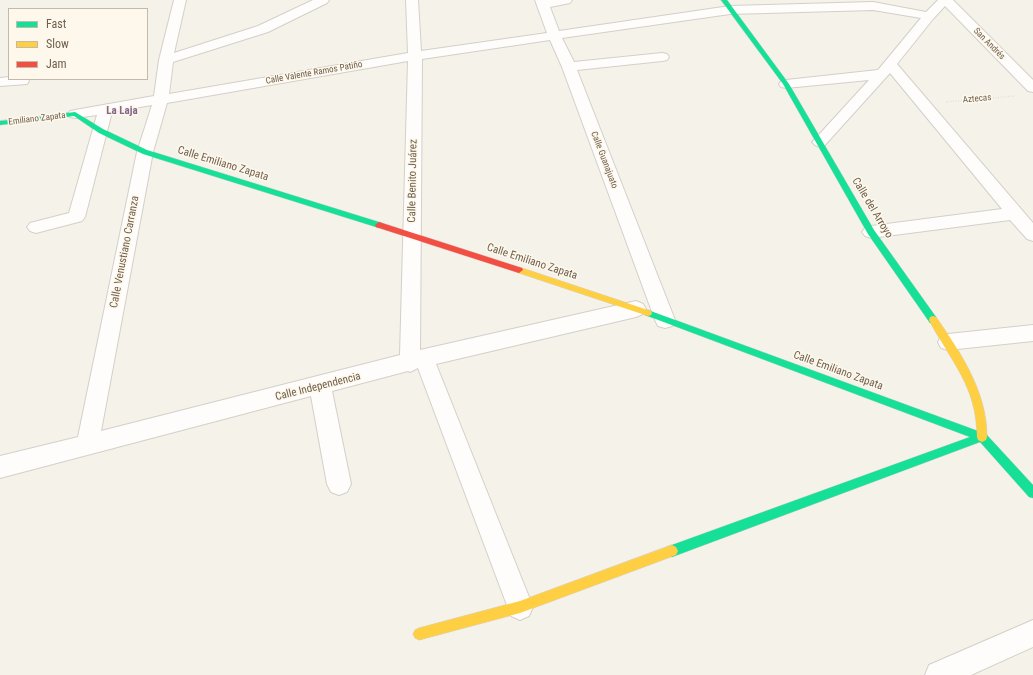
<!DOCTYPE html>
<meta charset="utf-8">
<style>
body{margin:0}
#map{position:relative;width:1033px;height:675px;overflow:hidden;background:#f5f2ea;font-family:"Roboto Condensed",sans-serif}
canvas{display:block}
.legend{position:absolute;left:8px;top:8px;width:140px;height:72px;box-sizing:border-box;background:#fdf8eb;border:1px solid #c4baac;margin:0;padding:5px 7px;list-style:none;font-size:12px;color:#6f5e4d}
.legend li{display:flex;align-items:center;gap:8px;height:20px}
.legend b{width:20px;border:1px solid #c4baac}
</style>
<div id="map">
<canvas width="1033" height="675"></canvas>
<ul class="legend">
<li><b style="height:5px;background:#16e098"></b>Fast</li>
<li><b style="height:5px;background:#ffcf43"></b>Slow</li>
<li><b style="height:5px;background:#f24e42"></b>Jam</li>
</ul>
</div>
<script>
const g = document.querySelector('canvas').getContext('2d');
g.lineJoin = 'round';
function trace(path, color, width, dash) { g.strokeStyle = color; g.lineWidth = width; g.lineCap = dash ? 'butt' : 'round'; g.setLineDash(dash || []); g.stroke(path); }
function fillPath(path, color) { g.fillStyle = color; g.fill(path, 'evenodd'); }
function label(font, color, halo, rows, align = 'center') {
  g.font = font + ' "Roboto Condensed",sans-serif'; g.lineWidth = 3; g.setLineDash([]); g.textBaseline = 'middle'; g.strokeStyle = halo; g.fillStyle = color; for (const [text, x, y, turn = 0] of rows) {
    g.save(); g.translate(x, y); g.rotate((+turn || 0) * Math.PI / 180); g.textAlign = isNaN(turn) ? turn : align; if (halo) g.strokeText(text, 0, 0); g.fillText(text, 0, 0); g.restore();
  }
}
const street = new Path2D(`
 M174 0H186L174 53 258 26 313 0H329L327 3 268 32 173 62 169 94 408 53 406 0H418L421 51 547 33 535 0H572L570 3 550 7 559 31 730 6 873 2 926 12 938 0H953L1033 80V92L1028 91 945 6 933 19 897 64 1033 223V241L1027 239 1010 220 871 238 865 236 862 232 865 228 871 226 1002 209 890 73 825 145 820 147 815 145 812 142 815 139 869 80 786 88 781 87 779 84 781 81 786 80 878 70 921 18 873 10 730 14 562 38 574 62 662 53 667 54 669 57 667 60 662 61 577 70 675 320 672 326 665 328 658 326 655 320 562 67 550 40 422 59 420 350 636 301 643 304 646 309 643 314 636 317 436 364 533 607 529 616 520 620 511 616 418 368 410 372 408 371 332 391 351 484 347 492 339 495 331 492 327 484 311 396 0 478V456L78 437 137 152 152 105 112 112 85 217 82 221 36 233 30 231 27 227 30 223 69 213 97 115 75 118 70 117 68 114 70 111 75 110 154 96 159 60ZM408 61 400 355 101 431 153 152 167 103Z
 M9 77V79H28L29 81 27 84 0 86V78Z
 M1033 325V341L948 350 941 348 938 342 941 336 948 334Z
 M1033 620V647L971 675H925L929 665Z`);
const fast = new Path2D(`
 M721 0H727L789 84 874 230 936 317 937 320 936 323H930L868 234 783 84Z
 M75 112 103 129 147 150 382 223 383 225 379 228 376 227 143 154 99 133 74 116 0 125V121Z
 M648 310 986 434 1033 485V498L1029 497 980 442 672 557 668 555 666 551 668 547 672 545 970 437 645 315 644 313 645 311Z`);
const slow = new Path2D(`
 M519 267 651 311 652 313 651 315 648 316 516 272 515 270Z
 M933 316 936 317C961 353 987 392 987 437L986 440 982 442 978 440 977 437C977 386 951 362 929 320L930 317Z
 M672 545 676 547 678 551 676 555 520 613 419 640 415 638 413 634 415 630 419 628 520 601Z`);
const jam = new Path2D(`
 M379 222 522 268 523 270 519 273 376 227 375 225Z`);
trace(street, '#d4cfc8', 2);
trace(fast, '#d4cfc8', 1);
trace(slow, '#d4cfc8', 1);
trace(jam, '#d4cfc8', 1);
trace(new Path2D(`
 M946 102 1015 96`), '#d6d0cb', 1.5, [0.5, 2]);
fillPath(street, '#fefdfc');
fillPath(fast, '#16e098');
fillPath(slow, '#ffcf43');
fillPath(jam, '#f24e42');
label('9px', '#6f5e4d', '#fdf8eb', [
 ["San Andrés",989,44,45],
 ["Calle Valente Ramos Patiño",314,73,-10],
 ["Aztecas",977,99,-5],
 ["Emiliano Zapata",37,119,-7],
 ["Calle Guanajuato",604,160,69]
]);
label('bold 11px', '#84658c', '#fdf8eb', [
 ["La Laja",122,111]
]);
label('11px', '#6f5e4d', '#fdf8eb', [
 ["Calle Emiliano Zapata",223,164,17],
 ["Calle Benito Juárez",413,181,-89],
 ["Calle del Arroyo",872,208,59],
 ["Calle Venustiano Carranza",125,252,-79],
 ["Calle Emiliano Zapata",532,262,18],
 ["Calle Emiliano Zapata",838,371,20],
 ["Calle Independencia",318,387,-14]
]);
</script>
